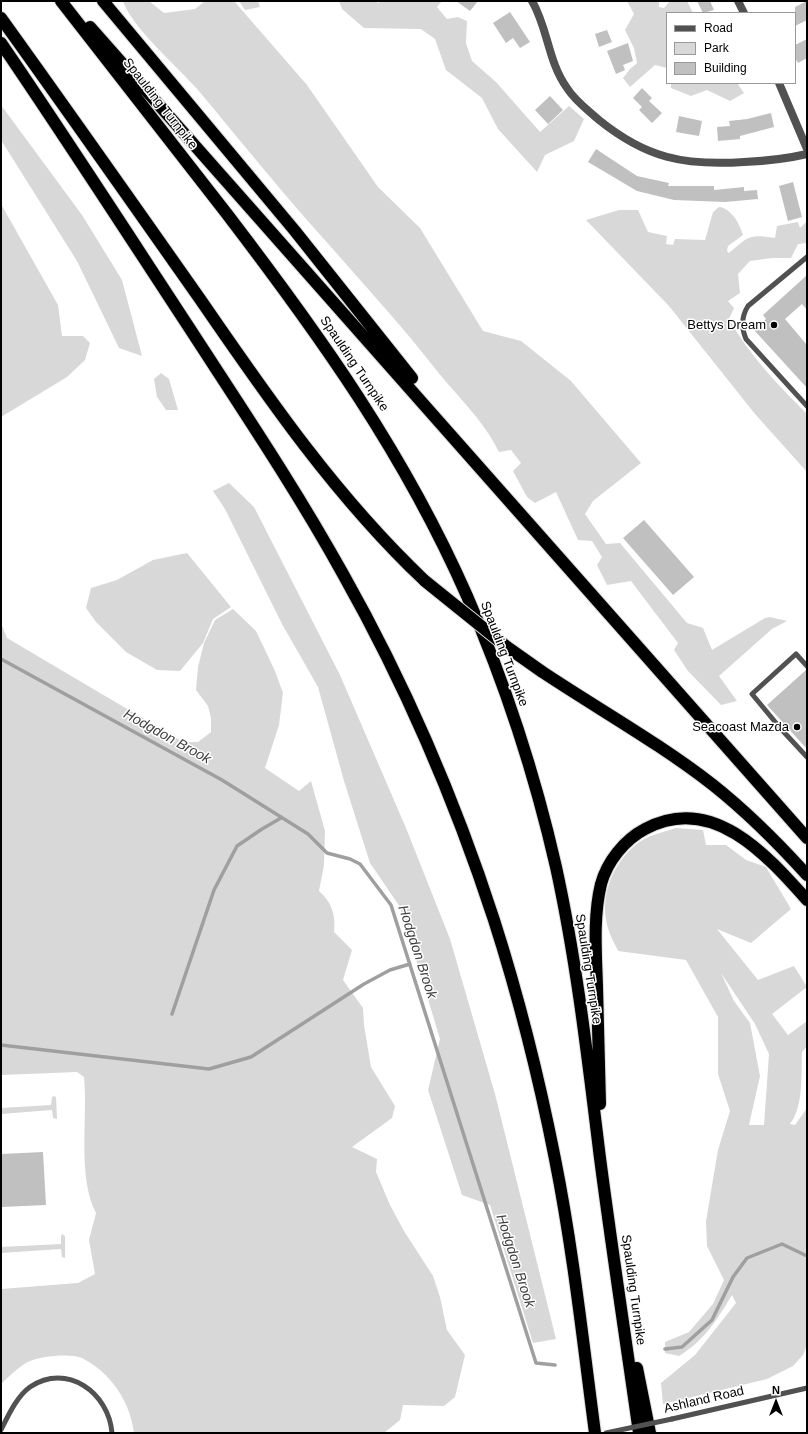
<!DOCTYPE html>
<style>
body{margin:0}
#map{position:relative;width:808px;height:1434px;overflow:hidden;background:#fff;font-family:Arial,sans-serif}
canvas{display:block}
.frame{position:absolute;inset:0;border:2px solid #000;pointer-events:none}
.legend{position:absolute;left:666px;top:12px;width:130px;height:72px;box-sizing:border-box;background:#fff;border:1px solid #999;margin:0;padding:5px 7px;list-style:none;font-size:12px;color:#000}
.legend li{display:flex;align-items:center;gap:8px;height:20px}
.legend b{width:20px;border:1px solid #999}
.north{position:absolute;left:756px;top:1382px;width:40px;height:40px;-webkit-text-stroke:3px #fff;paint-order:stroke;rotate:0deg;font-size:11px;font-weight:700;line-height:16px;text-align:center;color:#000}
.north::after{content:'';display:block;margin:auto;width:14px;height:18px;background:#000;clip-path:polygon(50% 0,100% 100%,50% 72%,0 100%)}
</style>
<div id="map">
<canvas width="808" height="1434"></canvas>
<div class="frame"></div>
<ul class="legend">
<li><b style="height:5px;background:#515151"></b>Road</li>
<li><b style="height:11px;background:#d8d8d8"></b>Park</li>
<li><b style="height:11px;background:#c0c0c0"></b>Building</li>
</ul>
<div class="north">N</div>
</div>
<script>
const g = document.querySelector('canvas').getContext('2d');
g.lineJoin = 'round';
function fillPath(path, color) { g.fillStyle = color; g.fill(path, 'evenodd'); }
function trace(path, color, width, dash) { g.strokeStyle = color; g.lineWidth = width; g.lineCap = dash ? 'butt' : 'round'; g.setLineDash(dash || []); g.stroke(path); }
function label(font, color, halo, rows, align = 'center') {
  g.font = font + ' Arial,sans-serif'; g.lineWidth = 3; g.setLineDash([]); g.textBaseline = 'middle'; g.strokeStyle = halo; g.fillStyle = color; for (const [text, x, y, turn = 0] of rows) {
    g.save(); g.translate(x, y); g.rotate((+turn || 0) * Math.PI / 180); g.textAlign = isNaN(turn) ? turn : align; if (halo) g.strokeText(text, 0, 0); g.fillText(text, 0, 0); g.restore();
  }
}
fillPath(new Path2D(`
 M123 1H149L164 13 195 9 205 1H234L307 85 378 187 420 228 483 331 521 341 571 381 641 463 593 501 585 514 606 544 620 543 687 623 703 628 712 650 765 618 770 617 787 621 772 629 719 676 737 701 721 705 688 671 674 650 678 643 631 581 607 585 597 565 602 557 592 541 578 540 556 492 535 503 527 497 513 471 521 463 511 450 499 452C484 421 458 397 437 371 403 327 367 288 331 247 285 196 242 143 198 90 178 67 132 28 123 1Z
 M239 1H258L260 7 245 10Z
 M339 1H376L378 3 382 1H442L437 7 447 19 458 17 467 21 466 43 472 61 496 82 540 132 569 106 584 119 574 141 545 155 537 172 498 129 482 98 446 70 435 39 421 29 364 28 342 9Z
 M627 1H659V7L664 8 670 1H687L693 13H667V68L655 65 630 87 623 78 630 69 637 63 634 48 625 30 634 14Z
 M671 83H737L744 93 730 101 707 90 691 96 671 88Z
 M1 105 82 215 122 280 142 356 119 348 77 261 1 140Z
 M1 204 58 305 62 336H83L90 343 85 360 67 377 1 417Z
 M719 207C731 208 740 224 743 235L728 246 727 251 729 253C749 236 749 234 775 238L777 226 798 222 800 228 807 221V243L798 244 791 258H772L750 261 738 274 740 293 728 301 734 308 729 319C749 355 778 385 807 414V472L755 414 669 306 586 220 619 210H638L648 232 667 236 666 244 673 245 675 239 705 240 713 212Z
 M161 373 169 379 178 410H166L157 397 154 379Z
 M229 483 254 507 340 675 406 828 450 939 495 1094 556 1339 533 1343 490 1205 462 1195 428 1090 440 1039 400 907 370 863 344 781 318 687 282 624 225 509 213 491Z
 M187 553 231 607 213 619 203 643 180 671 157 670 126 652 96 622 86 608 91 588 117 580 153 560Z
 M233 609 256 631 275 671 283 693 279 725 265 768 299 791 311 781 325 831 324 865 319 891C332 902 336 916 334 932L352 950 343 980 363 1008 364 1025 371 1067 395 1106 392 1118 352 1147 377 1159 376 1172 390 1205 404 1231 433 1276 440 1297 447 1330 465 1355 455 1397 444 1406 403 1405 400 1420 384 1433H134C130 1401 111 1373 82 1358 71 1353 41 1356 30 1361 20 1365 10 1376 1 1384V1289L78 1283 95 1274 89 1240 96 1213C77 1177 88 1118 84 1077L77 1072 1 1075V623L7 638 183 742H198L211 732V718L208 706 196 690 198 667 204 643 215 620Z
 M676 828 703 830 706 845H726L746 860 766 867 791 909 751 943 717 929 758 980 794 966 807 987 772 1014 788 1035 807 1021V1046L802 1052C801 1074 804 1106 790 1124L795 1125 807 1108V1345L803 1355 793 1366 767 1379 663 1404 661 1383 695 1355 736 1303 732 1295C716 1321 705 1340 679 1356L665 1353V1342L689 1332 713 1304 724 1280 707 1246 706 1221 718 1150 730 1111 718 1074V1017L686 960 618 951C616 946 612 940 610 934 597 901 611 864 638 843 649 835 664 832 676 828ZM721 973 755 1024 769 1054 764 1125H749L760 1076 750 1023 734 1001Z
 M54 1096 56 1097 57 1119 53 1118 52 1110 1 1114V1108L51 1105 52 1097Z
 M62 1234 65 1236V1258L62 1257 61 1249 1 1253V1247L61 1244V1236Z`), '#d8d8d8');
trace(new Path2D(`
 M1 659 222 780 308 834 327 853 350 859 360 864 391 905 536 1363 555 1365
 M172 1014 214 890 237 846 262 829 281 818
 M1 1045 209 1069 251 1057 364 984 390 970 410 964
 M665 1349 682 1347 712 1320 733 1277 747 1258 782 1244 807 1256`), '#9f9f9f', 3.5);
fillPath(new Path2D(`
 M456 1H478L470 11Z
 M697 1H710L714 10 703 13Z
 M807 1V20L795 26V7Z
 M510 12 530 42 520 48 513 38 506 43 493 23Z
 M607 30 612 42 599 47 595 34Z
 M807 39V58L798 63 795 58V45Z
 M628 43 633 61 623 65 625 70 616 74 607 51Z
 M642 88 652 98 649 101 662 113 652 123 639 110 642 107 633 98Z
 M550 96 563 110 548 124 535 110Z
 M771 113 774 127 740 136V139L718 141 717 127 730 126 729 121 747 119Z
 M679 116 702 121 699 136 676 132Z
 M596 149 637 176 669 183 668 186H714V190L744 187V191L757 190 758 199 725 202 674 200 637 191 588 162Z
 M793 182 802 217 788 221 779 186Z
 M807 275V310L802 304 785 319 807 345V388L754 330 766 319 763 315Z
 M644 520 694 577 673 595 623 538Z
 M806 670H807V749L767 705Z
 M43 1152 46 1205 1 1207V1154Z`), '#c0c0c0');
const highway = new Path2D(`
 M61 1C117 72 172 143 227 214 321 337 404 453 467 596 505 683 535 775 556 867 577 963 588 1061 600 1158 612 1250 626 1341 639 1433
 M103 1 295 231 412 378
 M1 18C68 111 134 205 200 299 268 398 337 498 425 581
 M90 27 807 838
 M1 43C66 138 129 236 192 332 244 412 297 491 343 574 405 684 455 800 494 920 519 998 539 1078 555 1159 573 1249 583 1342 595 1433
 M541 671C598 709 659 743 713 785 747 812 778 843 807 875
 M600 1104C599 1065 598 1026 597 987 596 953 593 917 601 884 607 862 624 840 645 829 712 793 766 854 807 900
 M637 1368 650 1433`);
trace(highway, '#dbdbdb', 14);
trace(new Path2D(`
 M807 257 748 306C741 317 741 327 746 339L807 406
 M807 666 796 654 752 694 781 729 807 757
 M672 1419 807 1388
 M1 1430C8 1416 17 1396 30 1387 67 1362 109 1393 112 1433`), '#515151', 5);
trace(new Path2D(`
 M532 1C548 28 548 62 567 88 575 101 588 110 599 120 646 158 684 166 744 162 765 161 786 159 807 154
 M738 1 744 13
 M779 83 807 149`), '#515151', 8);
trace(highway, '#000', 12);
const highwayBridge = new Path2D(`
 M425 581 507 647 541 671`);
trace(highwayBridge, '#dbdbdb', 14, []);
trace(new Path2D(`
 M606 1433 672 1419`), '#515151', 5);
trace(highwayBridge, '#000', 12);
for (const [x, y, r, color] of [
 [774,325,4,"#000"],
 [797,727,4,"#000"]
]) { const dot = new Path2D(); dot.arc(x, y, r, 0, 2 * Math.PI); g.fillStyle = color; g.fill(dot); trace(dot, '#fff', 1.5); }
label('13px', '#000', '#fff', [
 ["Spaulding Turnpike",160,104,52],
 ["Spaulding Turnpike",354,364,56],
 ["Spaulding Turnpike",504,654,69],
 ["Spaulding Turnpike",588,969,81],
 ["Spaulding Turnpike",633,1290,82],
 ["Ashland Road",704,1400,-13]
]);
label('13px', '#000', '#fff', [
 ["Bettys Dream",766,325],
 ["Seacoast Mazda",789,727]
], 'right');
label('italic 14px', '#404040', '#fff', [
 ["Hodgdon Brook",167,737,29],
 ["Hodgdon Brook",417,952,72],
 ["Hodgdon Brook",515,1261,72]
]);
</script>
